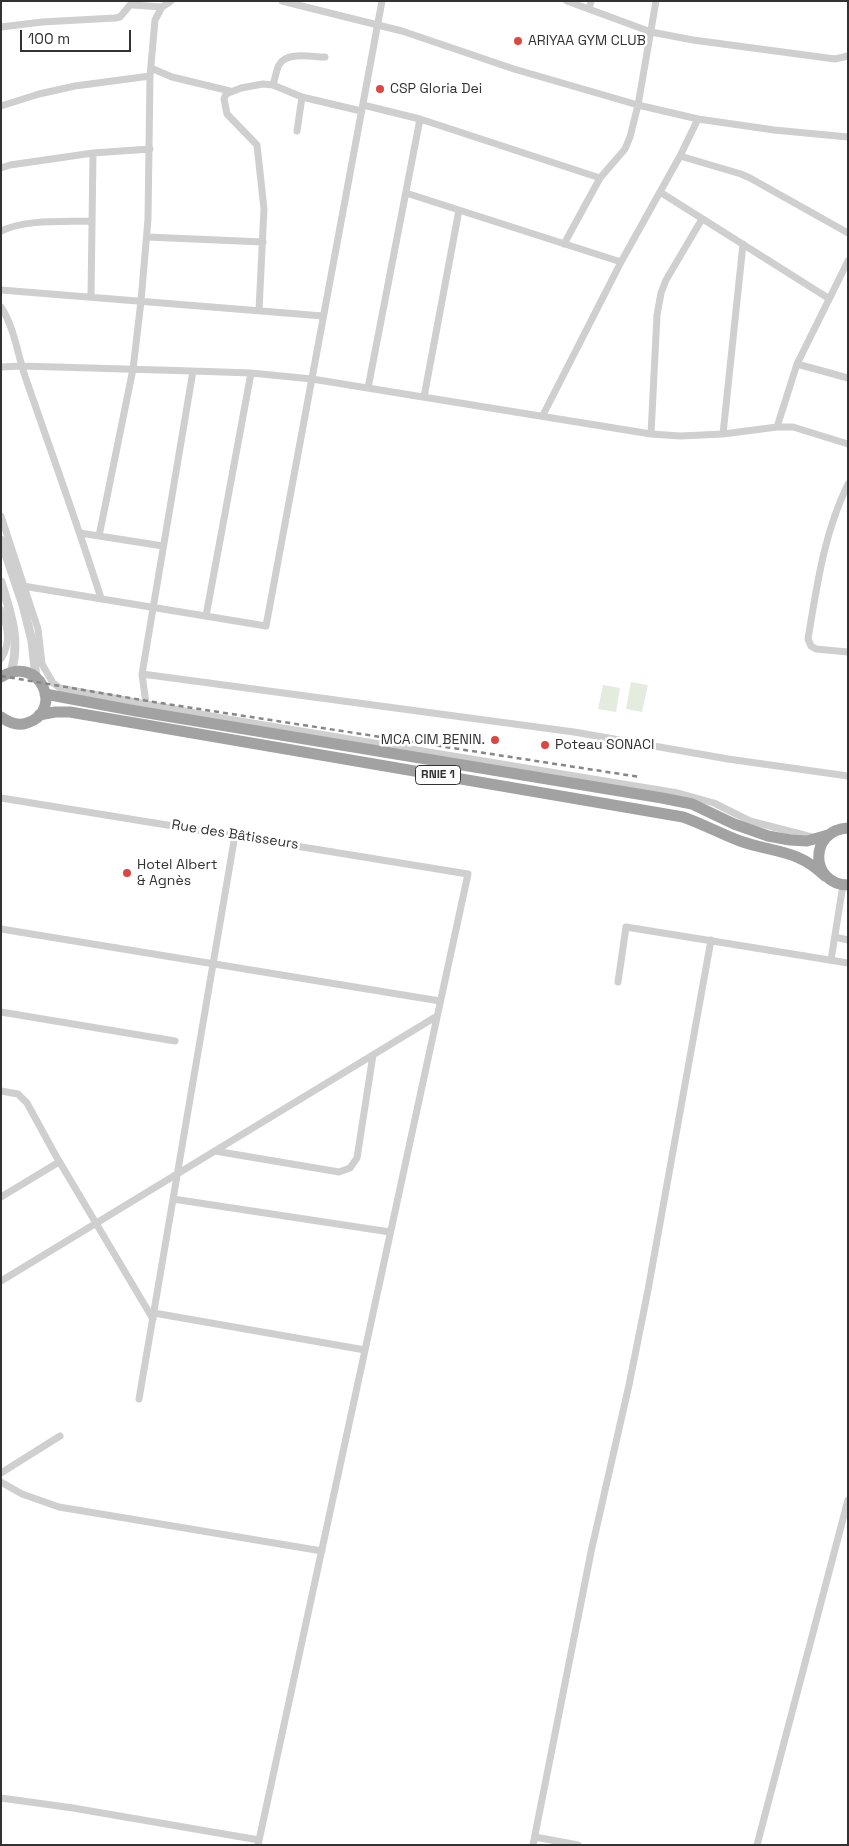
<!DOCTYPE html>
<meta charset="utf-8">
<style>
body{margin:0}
#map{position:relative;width:849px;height:1846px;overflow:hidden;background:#fff;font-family:"Space Grotesk",sans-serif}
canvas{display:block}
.frame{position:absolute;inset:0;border:2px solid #323232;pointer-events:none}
.scale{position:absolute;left:20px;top:30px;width:111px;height:22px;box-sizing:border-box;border:2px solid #323232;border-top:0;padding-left:6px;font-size:15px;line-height:18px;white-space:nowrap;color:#323232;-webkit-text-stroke:4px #fff;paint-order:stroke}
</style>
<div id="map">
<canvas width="849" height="1846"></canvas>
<div class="frame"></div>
<div class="scale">100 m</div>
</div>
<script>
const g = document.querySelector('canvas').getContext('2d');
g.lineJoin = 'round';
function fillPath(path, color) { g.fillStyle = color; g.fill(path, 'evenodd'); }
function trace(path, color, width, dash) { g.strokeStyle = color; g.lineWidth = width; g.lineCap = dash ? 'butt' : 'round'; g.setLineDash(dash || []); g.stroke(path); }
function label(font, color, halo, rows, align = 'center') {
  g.font = font + ' "Space Grotesk",sans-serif'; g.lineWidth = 5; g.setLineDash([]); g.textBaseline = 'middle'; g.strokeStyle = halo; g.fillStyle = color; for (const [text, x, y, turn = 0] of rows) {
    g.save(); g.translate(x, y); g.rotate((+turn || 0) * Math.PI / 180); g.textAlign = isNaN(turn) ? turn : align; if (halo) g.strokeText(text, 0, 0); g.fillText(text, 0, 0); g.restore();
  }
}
fillPath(new Path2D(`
 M631 682 648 685 642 712 626 709Z
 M603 685 620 688 616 712 598 709Z`), '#e4ebdf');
trace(new Path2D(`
 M282 1 402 31 514 69 638 105 698 119 774 130 848 137
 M567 1 651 32 693 40 835 59 848 56
 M589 9 591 1
 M1 27 42 22 115 18 120 17 130 5H133L162 7
 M151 68 172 77 230 91
 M273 85C275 79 276 71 279 65 286 51 311 57 325 57
 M363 105 420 119 600 178
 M1 106 39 94 75 86 150 76
 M297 131 302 97
 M680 156 741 174 750 178 848 233
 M1 168 10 165 93 153 150 149
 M660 192 828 298
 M406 193 621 262
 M1 231C26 219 64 222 91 221
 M147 237 263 242
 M564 244 600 178 625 149 630 137 638 105 656 1
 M1 290 323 316
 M91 297 93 153
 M1 307C15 328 18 358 27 382 52 454 78 526 101 598
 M259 310 264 209 257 145 227 114 224 99 226 94 241 88 263 84 273 85 302 97 361 111
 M797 364 848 378
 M1 367 21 366 193 371 251 373 312 379 651 434 680 436 723 434 777 427H793L848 444
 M368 388 420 119
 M424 397 459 210
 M543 415 621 262 680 156 698 119
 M777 427 797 364 848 261
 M651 434 657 315 661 293 666 280 702 219
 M723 434 743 244
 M848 484C824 533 817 585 808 639L811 646 816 649 848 652
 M1 516 38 629 42 664 53 683 60 688 228 719 678 793 714 803 750 821 812 837
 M80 533 163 546
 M99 536 133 369 141 301 148 219 150 76 155 20 162 7 171 1
 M23 586 266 626 382 1
 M1 610C8 627 11 643 1 659
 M206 616 251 373
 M142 674 574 732 728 759 848 776
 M146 704 142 674 193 371
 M1 798 468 874 258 1845
 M1 929 440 1001
 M835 937 848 940
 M831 960 843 885
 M618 982 626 927 848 963
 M1 1012 175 1041
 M1 1091 18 1094 27 1103 56 1156 153 1319
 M215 1151 339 1172 350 1168 357 1158 373 1055
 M1 1197 59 1162
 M173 1199 390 1232
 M1 1281 437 1016
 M154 1313 365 1350
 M139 1399 235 835
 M1 1473 60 1436
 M1 1482 22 1494 59 1507 322 1551
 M1 1798 73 1808 259 1840
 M535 1837 578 1845
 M533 1845 591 1552 629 1385 648 1290 711 940
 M757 1845 848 1500`), '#cfcfcf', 7);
trace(new Path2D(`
 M1 540 23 605 32 641 36 677
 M1 582C10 612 21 640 11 672`), '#cfcfcf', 9);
trace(new Path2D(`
 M1 677C40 653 65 711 27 723 18 726 9 723 1 717
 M45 694 136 711 662 798 692 804 734 824 768 836 790 840 807 841 828 835
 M39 715 55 712H70L683 817C703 824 721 834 740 841 775 853 797 849 825 876
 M848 828C809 830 809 884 848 885`), '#a2a2a2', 11);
trace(new Path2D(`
 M1 676 154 702 640 777`), '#878787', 2.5, [5, 4]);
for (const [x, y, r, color] of [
 [518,41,5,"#db4742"],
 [380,89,5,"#db4742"],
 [495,740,5,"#db4742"],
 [545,745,5,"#db4742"],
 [127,873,5,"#db4742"]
]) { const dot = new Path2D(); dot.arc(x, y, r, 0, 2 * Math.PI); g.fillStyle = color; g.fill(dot); trace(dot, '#fff', 2); }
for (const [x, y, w] of [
 [438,775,45]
]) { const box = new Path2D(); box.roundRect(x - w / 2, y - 9.5, w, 19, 4); g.fillStyle = '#fff'; g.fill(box); trace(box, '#323232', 1); }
label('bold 12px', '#323232', null, [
 ["RNIE 1",438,775]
]);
label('14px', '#323232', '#fff', [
 ["ARIYAA GYM CLUB",528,41],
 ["CSP Gloria Dei",390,89],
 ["MCA CIM BENIN.",485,740,"right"],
 ["Poteau SONACI",555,745],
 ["Hotel Albert",137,865],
 ["& Agnès",137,881]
], 'left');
label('14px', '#323232', '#fff', [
 ["Rue des Bâtisseurs",235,835,9]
]);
</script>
